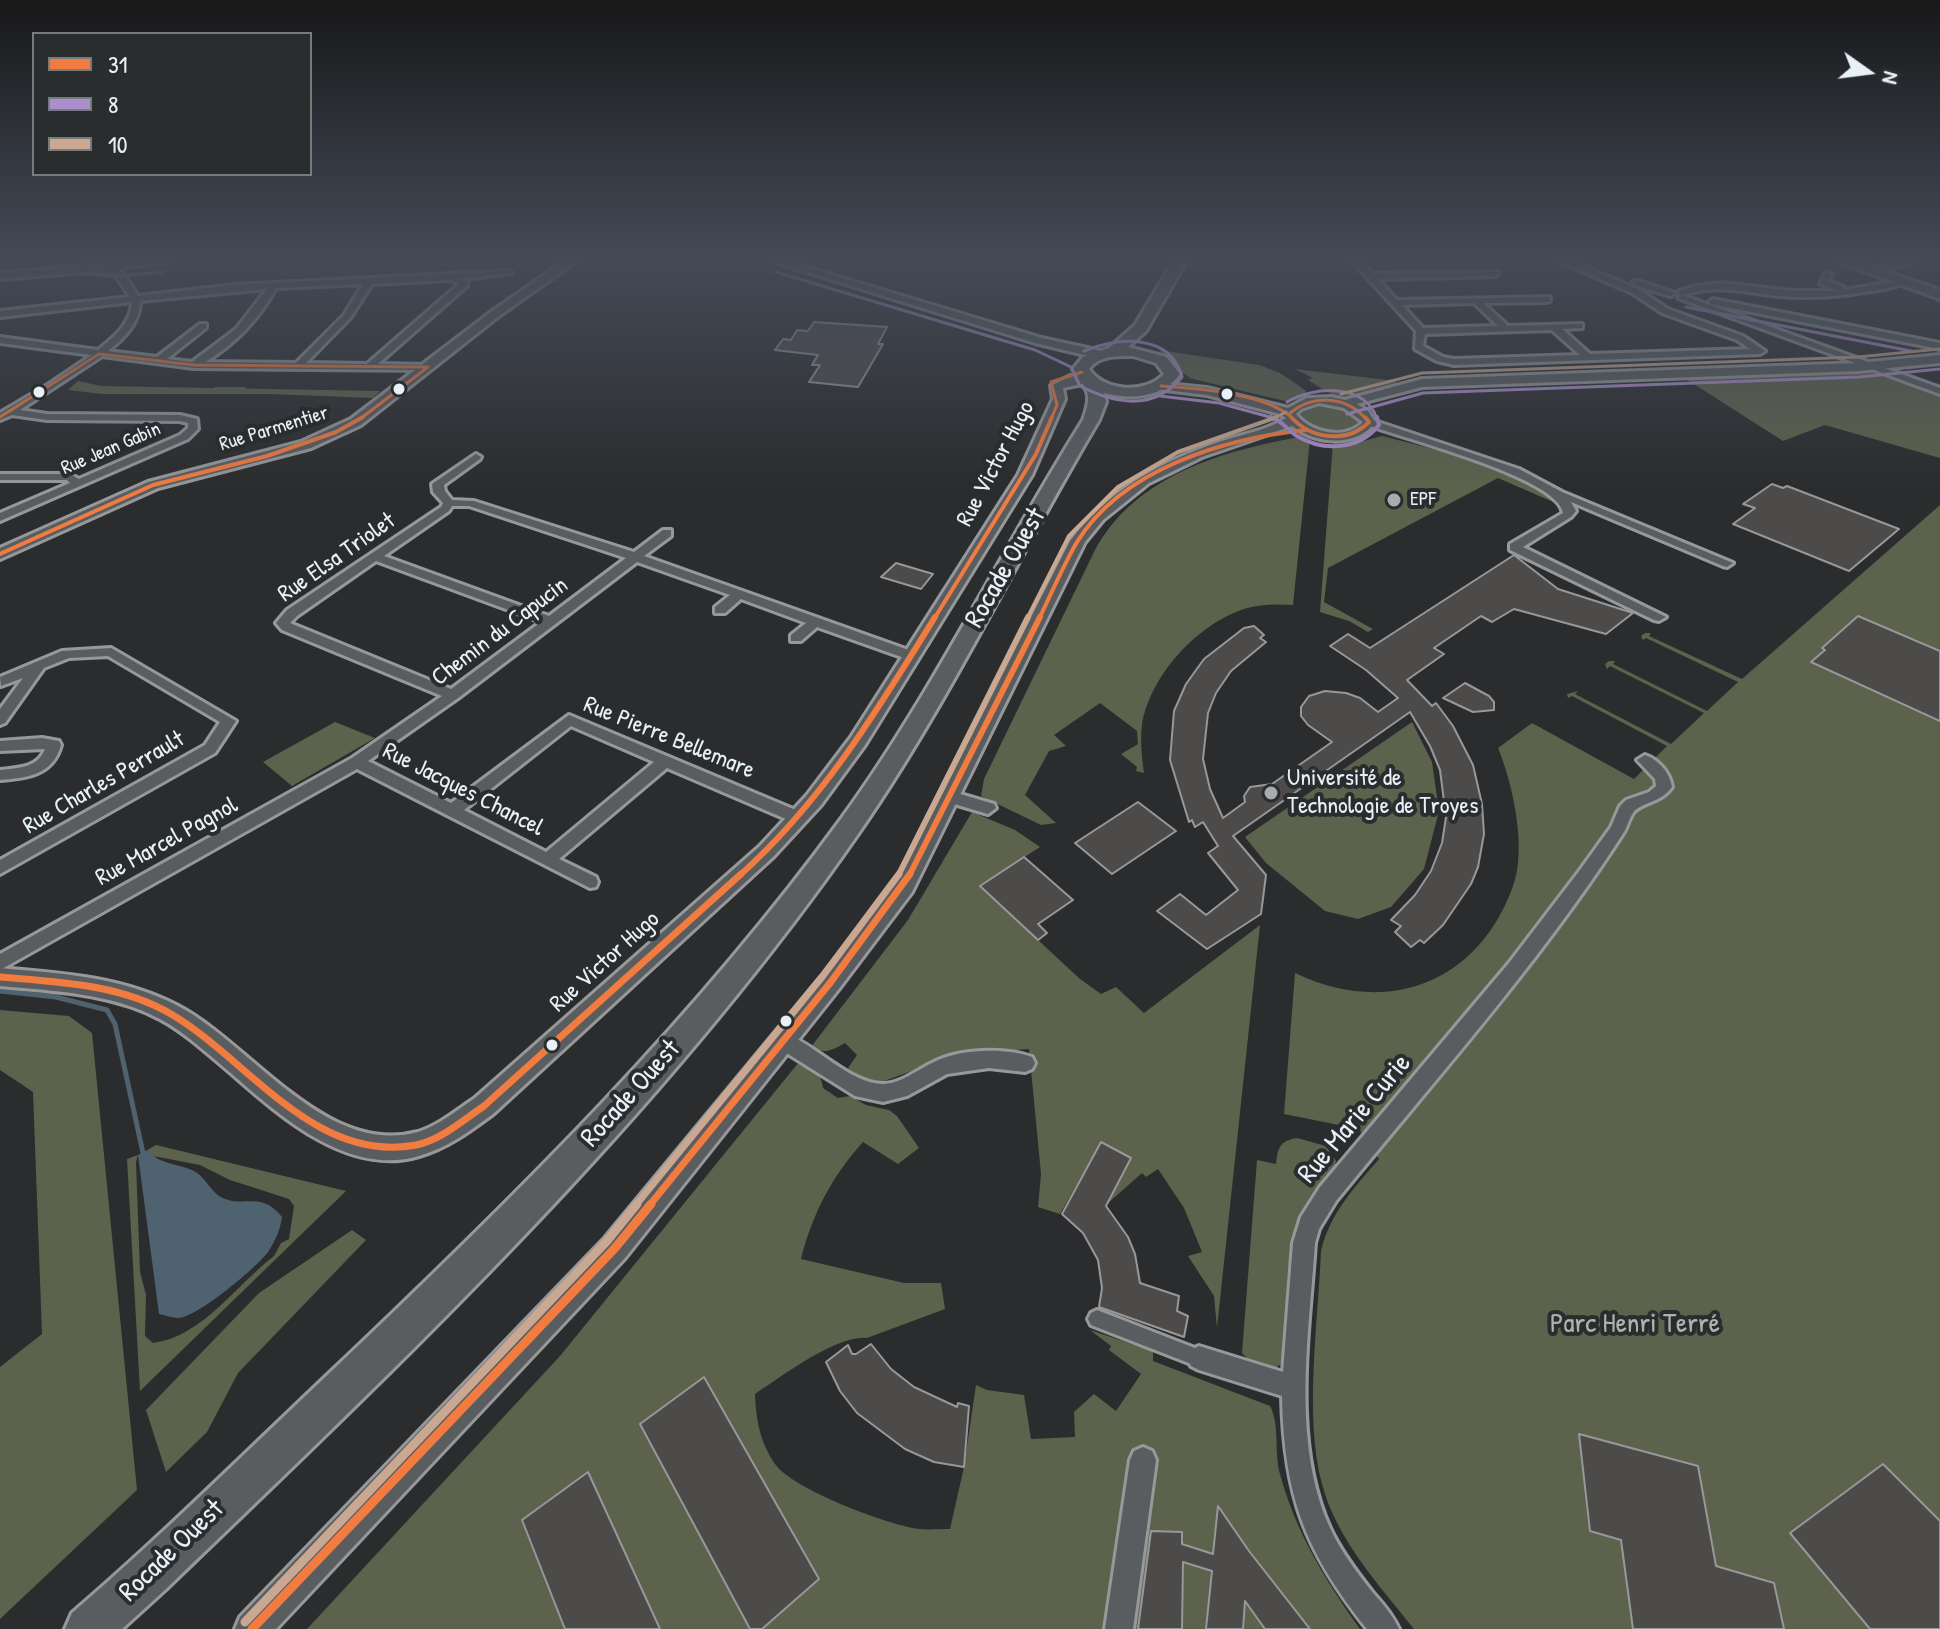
<!DOCTYPE html>
<meta charset="utf-8">
<style>
body{margin:0}
#map{position:relative;width:1940px;height:1629px;overflow:hidden;background:#2b2c2d;font-family:"Patrick Hand",sans-serif}
canvas{display:block}
.legend{position:absolute;left:32px;top:32px;width:280px;height:144px;box-sizing:border-box;background:#2a2d2e;border:2px solid #767b7f;margin:0;padding:10px 14px;list-style:none;font-size:24px;color:#e8f1f8}
.legend li{display:flex;align-items:center;gap:16px;height:40px}
.legend b{width:40px;border:2px solid #767b7f}
.north{position:absolute;left:1828px;top:32px;width:80px;height:80px;-webkit-text-stroke:6px #2a2d2e;paint-order:stroke;rotate:104deg;font-size:22px;font-weight:700;line-height:32px;text-align:center;color:#e8f1f8}
.north::after{content:'';display:block;margin:auto;width:28px;height:36px;background:#e8f1f8;clip-path:polygon(50% 0,100% 100%,50% 72%,0 100%)}
</style>
<div id="map">
<canvas width="1940" height="1629"></canvas>
<ul class="legend">
<li><b style="height:10px;background:#f27b3f"></b>31</li>
<li><b style="height:10px;background:#ad8ecc"></b>8</li>
<li><b style="height:10px;background:#c9a791"></b>10</li>
</ul>
<div class="north">N</div>
</div>
<script>
const g = document.querySelector('canvas').getContext('2d');
g.lineJoin = 'round';
function fillPath(path, color) { g.fillStyle = color; g.fill(path, 'evenodd'); }
function trace(path, color, width, dash) { g.strokeStyle = color; g.lineWidth = width; g.lineCap = dash ? 'butt' : 'round'; g.setLineDash(dash || []); g.stroke(path); }
function label(font, color, halo, rows, align = 'center') {
  g.font = font + ' "Patrick Hand",sans-serif'; g.lineWidth = 8; g.setLineDash([]); g.textBaseline = 'middle'; g.strokeStyle = halo; g.fillStyle = color; for (const [text, x, y, turn = 0] of rows) {
    g.save(); g.translate(x, y); g.rotate((+turn || 0) * Math.PI / 180); g.textAlign = isNaN(turn) ? turn : align; if (halo) g.strokeText(text, 0, 0); g.fillText(text, 0, 0); g.restore();
  }
}
fillPath(new Path2D(`
 M1159 350 1259 365 1280 373 1305 390 1307 395 1299 400 1285 401 1193 379C1186 377 1166 357 1159 350Z
 M1295 369 1396 381V383C1352 399 1350 408 1308 380L1313 378Z
 M1868 369 1940 393V458L1825 425 1783 441 1683 377Z
 M78 381 101 386 380 391 373 398 270 394H102L68 390Z
 M1326 404 1351 410 1362 424C1340 439 1318 432 1297 418L1300 409Z
 M1382 436 1461 456 1549 492 1560 505 1498 478 1328 568 1324 602 1373 629 1368 632 1349 621 1320 612 1333 443 1360 442Z
 M1300 437 1310 439 1293 605C1277 604 1260 604 1244 609 1198 624 1150 675 1142 725 1140 740 1142 759 1144 773L1136 771 1137 767 1121 754 1138 744 1137 731 1100 703 1054 735 1066 746 1049 751 1025 795 1056 823 1041 825 981 796 984 779 1094 552C1134 476 1221 451 1300 437Z
 M1940 505V1629H1414C1380 1586 1336 1539 1322 1484 1304 1418 1318 1321 1321 1251 1330 1213 1354 1188 1379 1159L1359 1129 1284 1114 1295 973C1387 1017 1478 984 1513 886 1527 849 1513 784 1498 748L1532 723 1634 779 1667 746 1572 696 1568 698 1567 694 1578 691 1575 694 1671 744 1704 713 1610 666 1607 669 1605 664 1609 661H1615L1613 664 1707 711 1738 682 1646 638 1643 640 1641 636 1645 633H1651L1649 636 1742 679Z
 M335 722 375 738 292 786 263 762Z
 M1412 722 1432 762 1439 811 1424 869 1391 907 1358 919 1325 911 1266 863 1245 837Z
 M972 812 1015 830 1040 847 980 886 1080 979 1101 994 1116 987 1144 1013 1260 925 1217 1328 1214 1296 1188 1256 1202 1252 1184 1208 1158 1169 1146 1177 1142 1173 1107 1204 1130 1159 1101 1142 1060 1214 1038 1207 1041 1174 1029 1049 989 1052 942 1060 876 1084 853 1076 848 1068 857 1055 845 1043C832 1050 825 1055 811 1047L908 920Z
 M0 1010 69 1016 92 1033 137 1490 0 1619V1367L42 1334 33 1092 0 1070Z
 M799 1062C813 1068 821 1073 823 1088L838 1098 850 1096 866 1105 889 1110 897 1116 919 1148 898 1164 863 1142C832 1176 812 1215 801 1259L904 1283H941L945 1309 867 1338C836 1335 781 1377 755 1394 756 1420 760 1442 775 1464 792 1489 888 1525 919 1529 929 1530 940 1529 950 1529L964 1467 976 1385 987 1390 1024 1395 1031 1439 1075 1437 1074 1412 1094 1394 1116 1411 1141 1374 1109 1350 1111 1346 1090 1330 1153 1351V1361L1270 1406C1280 1424 1274 1453 1280 1474 1295 1531 1326 1581 1360 1629H307L560 1356Z
 M1297 1138 1326 1146 1336 1161 1335 1168C1323 1182 1310 1197 1302 1214 1282 1257 1288 1315 1284 1362L1274 1369 1252 1364 1242 1353 1257 1160 1276 1164C1278 1148 1279 1141 1297 1138Z
 M156 1145 346 1191 140 1391 127 1159 138 1155 136 1162 140 1272 146 1295 145 1336 153 1343C202 1337 237 1284 274 1256L281 1243 289 1239 294 1206 289 1199 230 1180 200 1165 153 1156 147 1150Z
 M352 1230 366 1240 238 1373 207 1432 166 1472 146 1410 259 1293Z`), '#5c624b');
fillPath(new Path2D(`
 M147 1150C161 1165 175 1163 192 1170 205 1176 209 1189 219 1196 242 1210 260 1189 282 1217 280 1230 276 1240 268 1252 257 1267 197 1318 178 1318 172 1318 165 1315 159 1314L138 1155Z`), '#4f626f');
trace(new Path2D(`
 M215 388H245`), '#4f626f', 2);
trace(new Path2D(`
 M0 991 56 997 107 1010 115 1024 143 1153`), '#4f626f', 5);
const building = new Path2D(`
 M814 322 887 327 878 344H883L858 387 809 382 820 365H812L818 355 775 350 783 339 791 340 797 330 808 331Z
 M1772 484 1783 488 1787 486 1899 529 1849 571 1733 524 1755 508 1743 504Z
 M1514 555 1558 589 1633 613 1606 634 1514 609 1492 622 1481 616 1434 648 1444 654 1407 680 1432 706 1436 703 1453 726 1473 765 1482 804 1484 834 1478 867 1471 884 1443 925 1424 943 1420 940 1411 947 1395 932 1401 926 1391 920 1415 895 1431 871 1442 843 1446 817 1440 770 1430 746 1410 712 1233 836 1266 875 1261 914 1207 949 1157 911 1180 894 1206 915 1238 890 1208 853 1218 846 1203 822 1195 827 1192 820 1189 822 1170 760 1174 711 1186 684 1204 659 1244 628 1254 626 1264 635 1260 638 1266 642 1231 671 1216 693 1208 713 1203 759 1210 789 1223 818 1245 802 1244 796 1250 787 1272 784 1332 742 1308 725 1301 716V707L1309 696 1325 691 1346 693 1360 698 1378 712 1398 698 1366 670 1330 646 1348 634 1370 648Z
 M896 563 933 574 921 589 881 577Z
 M1858 616 1940 651V721L1811 662 1825 650 1822 648Z
 M1465 683 1489 696 1494 702V710L1473 712 1443 698Z
 M1138 802 1176 831 1112 874 1075 843Z
 M1024 857 1073 900 1038 924 1047 933 1038 940 980 886Z
 M1101 1142 1131 1158 1106 1206 1128 1237 1135 1254 1140 1283 1179 1296 1177 1311 1188 1316 1184 1337 1099 1307 1102 1288 1098 1260 1083 1233 1062 1214Z
 M871 1344 891 1369 914 1387 957 1407 958 1403 969 1406 964 1467 934 1462 905 1449 857 1413 840 1391 826 1362 848 1345 852 1354H856Z
 M704 1377 819 1579 762 1629H750L640 1424Z
 M1579 1434 1698 1466 1716 1566 1774 1583 1784 1629H1633L1621 1540 1590 1531Z
 M1883 1464 1940 1521V1629H1870L1790 1533Z
 M588 1472 660 1629H565L522 1520Z
 M1218 1506 1249 1551 1310 1629H1265L1245 1601 1243 1629H1206L1212 1571 1183 1562 1182 1629H1138L1151 1531 1182 1532V1544L1213 1554Z`);
fillPath(building, '#4d4a4a');
trace(building, '#96989a', 2);
const pedestrian = new Path2D(`
 M1097 1310 1205 1352 1208 1358 1205 1364 1199 1367 1091 1325 1088 1319 1091 1313Z`);
const minor = new Path2D(`
 M1353 262H1362L1373 274 1499 272 1496 276 1378 279 1397 300 1550 297V301L1547 302 1483 303 1508 326 1582 324V328L1562 329 1590 354 1750 349 1737 340 1662 313 1632 293 1561 262H1573L1638 289 1668 309 1743 336 1765 351 1760 354 1454 365 1437 361 1415 349 1416 331ZM1474 303 1498 326 1423 328 1402 305ZM1552 330 1580 355 1454 359 1443 357 1423 346 1425 334Z
 M1898 262H1913L1871 273 1867 271Z
 M106 270 122 272 138 296 234 285 508 271 512 273 462 279 467 282V286L378 364 431 365 433 367 428 370 194 368 102 356 20 410 47 414 180 415 197 419 198 429 188 439 0 521V513L70 483 67 480H0V474H70L79 479 180 435 188 428V423L180 421 47 420 12 415 0 420V413L49 384 92 355 0 343V337L98 350C114 337 131 324 132 302L0 317V311L130 297 116 276 106 274ZM451 280 459 284 367 364 306 363 350 318 372 284ZM363 284 344 315 296 363 205 362C235 344 259 319 276 288ZM267 289 236 329 192 362 167 359 206 328V324H200L157 357 108 351C124 338 140 323 140 301Z
 M1825 273 1832 275 1828 281 1844 287 1845 290 1903 280 1907 282C1897 287 1883 289 1872 291 1841 296 1810 299 1779 296 1743 292 1719 284 1682 295L1940 388V394L1678 298 1682 295 1678 293 1679 291 1696 286 1723 283 1792 291H1838L1820 284Z
 M1633 281H1639L1675 293 1671 296 1633 285Z
 M1713 299 1940 343V349L1710 304 1709 302Z
 M1369 419 1519 469 1562 492 1733 563 1727 567 1723 566 1571 502 1576 511 1571 517 1523 547 1666 617 1659 621 1654 620 1510 550V544L1563 513C1558 477 1401 438 1365 424L1364 422Z
 M476 454 481 457 480 459 444 485 445 491 452 500 474 501 634 552 663 530H671V536L644 556 917 653 919 656 912 660 907 659 817 627 801 641H791V635L806 623 741 599 725 613H715V607L730 595 637 562 458 698 368 761 451 803 569 715 805 814 807 818 805 822H793L667 768 559 859 596 877 598 882 596 887 590 888 357 769 0 970V954L352 758 442 696 282 630 276 623 287 610 441 507 443 503 433 492 432 484ZM452 506H469L626 558 549 616 384 556 449 511ZM376 561 541 622 451 689 290 623 297 616ZM571 726 654 762 546 852 464 810Z
 M111 648 236 721 215 753 0 874V860L205 745 220 722 108 656 69 658 44 668 5 723 0 725V709L23 678 1 686 0 677 62 651Z
 M42 738 59 741 61 745C53 775 27 778 0 780V770C18 768 38 768 45 749L0 751V741Z
 M1645 755C1659 760 1670 773 1672 787 1660 804 1640 802 1633 813 1628 820 1627 829 1622 835 1538 965 1433 1082 1336 1201L1319 1229 1315 1243C1309 1334 1291 1442 1330 1528 1341 1552 1358 1574 1374 1594 1384 1605 1393 1616 1399 1629H1367C1305 1551 1284 1496 1282 1396L1199 1370 1191 1366 1187 1358 1191 1350 1199 1346 1283 1372 1293 1243 1301 1217 1320 1187 1509 963 1580 870 1611 827 1620 806 1626 800 1649 792 1656 786 1655 779 1637 760Z
 M950 791 994 804 996 808 988 814 944 801 942 797Z
 M784 1033C815 1044 850 1084 883 1084 901 1084 918 1069 934 1062 958 1049 1006 1047 1032 1057L1035 1063 1032 1069 1025 1072 989 1068 947 1074 907 1096 883 1102 855 1096 777 1047 774 1041 777 1035Z
 M1143 1447 1152 1451 1156 1460 1133 1629H1105L1130 1460 1134 1451Z`);
const tertiary = new Path2D(`
 M109 262H167L125 267 109 275 87 272 0 279V273L87 266 108 269 105 265Z
 M563 262H575L499 316 361 425 311 448 158 488 0 559V548L148 482 301 442 351 419 491 312Z
 M774 262H790L1042 338 1110 353 1104 356 1085 355 1035 343Z
 M1940 355V363L1859 371 1422 387 1357 404 1368 411 1375 422C1357 448 1316 444 1292 426L1202 457 1149 483 1103 520 1085 542 912 892 838 990 625 1258 276 1629H235L240 1617 605 1238 822 976 896 881 1070 541C1109 489 1162 461 1222 441 1243 434 1268 430 1286 418L1280 414 1207 395 1157 389V383L1207 388 1288 408 1307 398 1331 397 1345 400 1422 379 1859 363ZM1319 403 1344 408 1363 422C1346 441 1310 433 1296 414L1301 409Z
 M1070 376 1090 377 1096 381 1063 388 1065 399 1032 475 865 745 821 805 774 856 493 1114C470 1131 447 1148 419 1156 349 1177 281 1117 232 1074 209 1055 186 1033 160 1019 111 993 54 991 0 986V968C60 973 123 977 178 1006 251 1044 325 1157 418 1132 438 1126 457 1110 475 1098L760 846 807 795 851 737 1018 475 1053 399 1051 386Z`);
const primary = new Path2D(`
 M1173 262H1186L1146 331 1128 347 1166 357 1180 374C1162 398 1131 400 1104 393L1106 402 1099 420C1018 556 950 701 860 831 665 1113 413 1352 167 1588L122 1629H65L72 1613C164 1534 250 1448 338 1365 518 1194 694 1020 841 819 933 693 1000 552 1083 420 1093 393 1088 391 1073 369L1083 357 1109 348 1135 325ZM1133 356 1156 363 1164 374C1146 394 1104 392 1089 369 1099 355 1117 356 1133 356Z
 M1839 262H1858L1940 290V299Z`);
trace(pedestrian, '#96989a', 6);
trace(minor, '#96989a', 6);
trace(tertiary, '#96989a', 6);
trace(primary, '#96989a', 6);
fillPath(pedestrian, '#5a5d60');
fillPath(minor, '#5a5d60');
fillPath(tertiary, '#5a5d60');
fillPath(primary, '#5a5d60');
trace(new Path2D(`
 M99 354 194 365 428 367
 M1161 386C1195 388 1269 394 1293 419
 M1290 413C1314 394 1346 396 1366 419
 M0 417 99 354
 M360 419 428 367
 M1051 419 1057 405 1051 382 1082 372`), '#f27b3f', 3);
trace(new Path2D(`
 M1291 417C1311 439 1347 444 1369 422L1365 417
 M0 554 153 485 267 456 336 432 363 417
 M934 619 1036 454 1052 417
 M1039 619C1051 594 1063 566 1077 542 1123 468 1226 438 1307 430`), '#f27b3f', 4);
trace(new Path2D(`
 M739 876C822 802 877 711 935 617
 M909 876 1040 617`), '#f27b3f', 6);
trace(new Path2D(`
 M0 977C58 982 120 984 171 1014 248 1059 314 1164 416 1145 441 1140 463 1120 484 1106L741 874
 M649 1206 830 983 910 874`), '#f27b3f', 7);
trace(new Path2D(`
 M252 1629 615 1248 651 1204`), '#f27b3f', 9);
trace(new Path2D(`
 M776 272 1035 350 1071 367 1080 386C1115 404 1154 411 1182 377 1170 333 1119 337 1084 351
 M100 274 121 276 163 272
 M1686 307 1911 351
 M1160 396 1219 403 1277 419
 M1287 402C1313 386 1366 383 1377 419
 M1347 414 1423 393 1859 377 1940 369`), '#ad8ecc', 3);
trace(new Path2D(`
 M1271 417C1283 421 1287 430 1297 436 1324 452 1359 450 1379 425L1377 417`), '#ad8ecc', 4);
trace(new Path2D(`
 M1341 394 1422 373 1858 357 1939 349
 M1273 419 1286 412`), '#c9a791', 3);
trace(new Path2D(`
 M1027 619 1069 536 1118 487 1178 452 1277 417`), '#c9a791', 4);
trace(new Path2D(`
 M898 876 1028 617`), '#c9a791', 6);
trace(new Path2D(`
 M635 1206 822 977 899 874`), '#c9a791', 7);
trace(new Path2D(`
 M245 1622 607 1241 637 1204`), '#c9a791', 9);
const sky = g.createLinearGradient(0, 0, 0, 490);
sky.addColorStop(0, '#181819');
sky.addColorStop(0.53, '#444b57');
sky.addColorStop(1, '#444b5700');
g.fillStyle = sky;
g.fillRect(0, 0, 1940, 490);
for (const [x, y, r, color] of [
 [399,389,7,"#e8f1f8"],
 [39,392,7,"#e8f1f8"],
 [1227,394,7,"#e8f1f8"],
 [1394,500,8,"#a6acb1"],
 [1271,793,8,"#a6acb1"],
 [786,1021,7,"#e8f1f8"],
 [552,1045,7,"#e8f1f8"]
]) { const dot = new Path2D(); dot.arc(x, y, r, 0, 2 * Math.PI); g.fillStyle = color; g.fill(dot); trace(dot, '#2a2d2e', 3); }
label('20px', '#e8f1f8', '#2a2d2e', [
 ["Rue Parmentier",274,429,-17],
 ["Rue Jean Gabin",111,449,-23]
]);
label('20px', '#e8f1f8', '#2a2d2e', [
 ["EPF",1410,500]
], 'left');
label('24px', '#e8f1f8', '#2a2d2e', [
 ["Rue Victor Hugo",996,464,-62],
 ["Rue Elsa Triolet",337,558,-35],
 ["Chemin du Capucin",500,632,-37],
 ["Rue Pierre Bellemare",669,738,22],
 ["Rue Charles Perrault",104,783,-30],
 ["Rue Jacques Chancel",463,790,27],
 ["Rue Marcel Pagnol",167,842,-29],
 ["Rue Victor Hugo",605,962,-42]
]);
label('24px', '#e8f1f8', '#2a2d2e', [
 ["Université de",1287,779],
 ["Technologie de Troyes",1287,807]
], 'left');
label('28px', '#e8f1f8', '#2a2d2e', [
 ["Rocade Ouest",1006,568,-60],
 ["Rocade Ouest",631,1094,-48],
 ["Rue Marie Curie",1355,1119,-50],
 ["Rocade Ouest",172,1551,-44]
]);
label('28px', '#adb4ac', '#2a2d2e', [
 ["Parc Henri Terré",1635,1325]
]);
</script>
